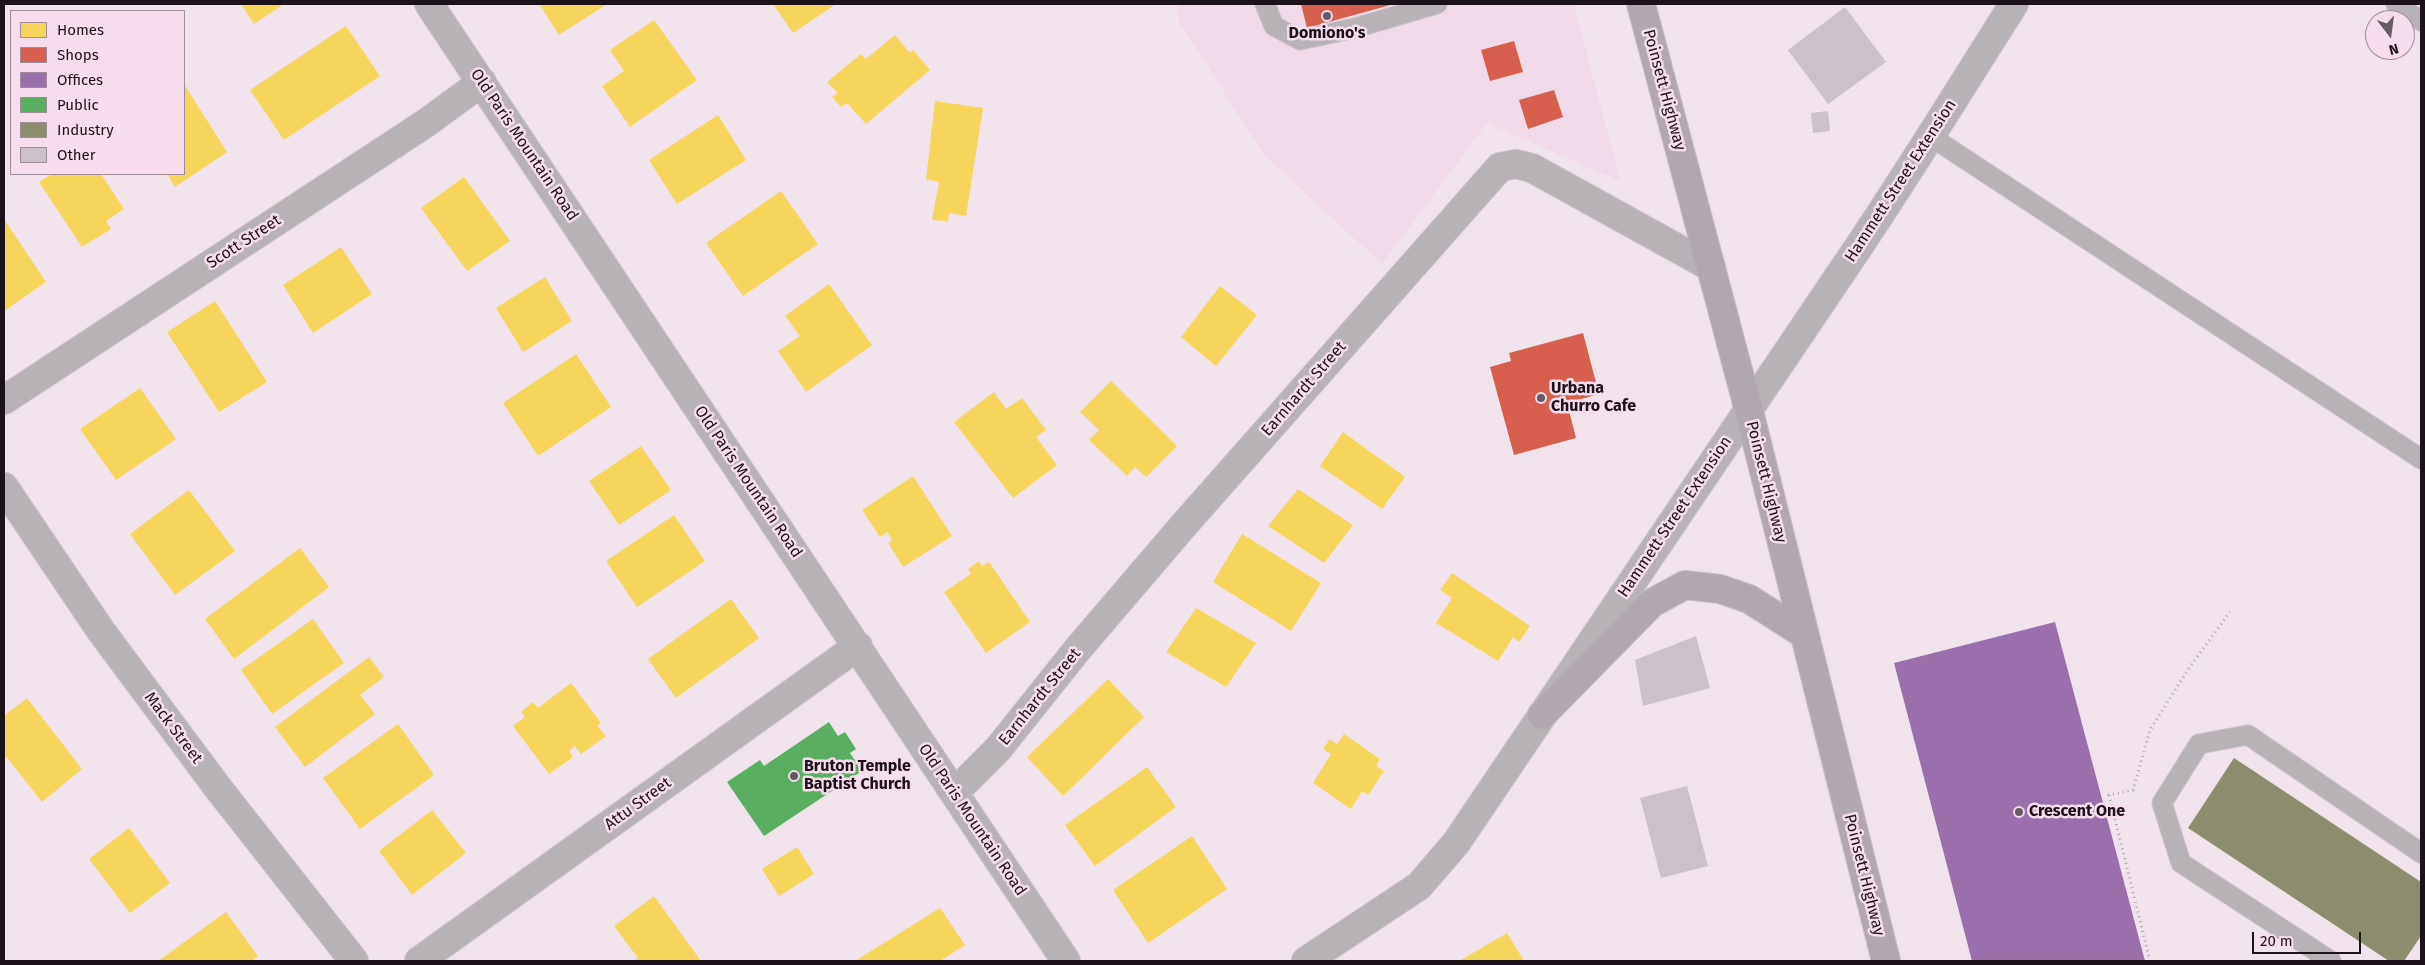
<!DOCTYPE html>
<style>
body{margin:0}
#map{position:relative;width:2425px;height:965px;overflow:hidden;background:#f0e3ec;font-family:"Fira Sans",sans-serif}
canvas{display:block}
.frame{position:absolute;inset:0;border:5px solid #1b1319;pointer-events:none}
.legend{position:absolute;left:10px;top:10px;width:175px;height:165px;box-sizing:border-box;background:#f6dded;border:1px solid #9e8c98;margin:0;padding:6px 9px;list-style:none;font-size:15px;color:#1b1319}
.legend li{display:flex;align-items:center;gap:10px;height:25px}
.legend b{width:25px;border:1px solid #9e8c98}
.north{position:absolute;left:2365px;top:10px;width:50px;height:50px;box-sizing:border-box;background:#f6dded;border:1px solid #9e8c98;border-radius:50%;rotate:165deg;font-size:14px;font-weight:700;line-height:20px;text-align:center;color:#1b1319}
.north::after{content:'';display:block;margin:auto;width:18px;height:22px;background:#665c63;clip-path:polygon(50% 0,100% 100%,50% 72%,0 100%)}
.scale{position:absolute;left:2252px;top:932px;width:109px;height:22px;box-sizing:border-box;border:2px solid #1b1319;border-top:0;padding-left:6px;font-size:15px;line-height:18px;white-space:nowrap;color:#1b1319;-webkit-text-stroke:4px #f6dded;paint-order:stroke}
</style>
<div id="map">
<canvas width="2425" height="965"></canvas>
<div class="frame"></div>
<ul class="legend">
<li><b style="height:14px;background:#f6d55c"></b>Homes</li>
<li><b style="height:14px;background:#d6604d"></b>Shops</li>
<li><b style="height:14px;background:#9970ab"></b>Offices</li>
<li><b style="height:14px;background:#5aae61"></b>Public</li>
<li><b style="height:14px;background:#8c8c6e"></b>Industry</li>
<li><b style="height:14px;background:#ccc1c9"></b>Other</li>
</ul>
<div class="north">N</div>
<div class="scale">20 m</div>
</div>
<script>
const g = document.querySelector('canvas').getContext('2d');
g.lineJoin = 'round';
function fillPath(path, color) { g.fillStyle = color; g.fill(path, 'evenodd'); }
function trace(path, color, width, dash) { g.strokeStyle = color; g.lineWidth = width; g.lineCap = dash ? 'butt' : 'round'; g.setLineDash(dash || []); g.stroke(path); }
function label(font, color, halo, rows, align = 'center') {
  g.font = font + ' "Fira Sans",sans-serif'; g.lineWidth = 5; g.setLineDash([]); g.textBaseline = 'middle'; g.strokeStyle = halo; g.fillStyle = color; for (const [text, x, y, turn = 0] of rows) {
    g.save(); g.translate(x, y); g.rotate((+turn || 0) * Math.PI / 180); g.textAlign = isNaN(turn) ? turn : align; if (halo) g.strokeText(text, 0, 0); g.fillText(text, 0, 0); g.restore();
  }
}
fillPath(new Path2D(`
 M1178 4H1574L1620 181 1487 123 1382 264 1264 155 1178 20Z`), '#f0d9e8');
fillPath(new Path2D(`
 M241 4H284L254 24Z
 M539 4H607L559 35Z
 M773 4H836L793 33Z
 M654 20 697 80 630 127 602 86 624 71 610 50Z
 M346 26 380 76 284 140 250 90Z
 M895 35 910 53 913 50 930 70 866 124 847 103 841 107 832 97 838 93 827 82 861 54 866 59Z
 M184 84 227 152 175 187 167 174H184Z
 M935 101 983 108 966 216 949 213 948 221 932 220 939 182 926 179Z
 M718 115 746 160 677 204 649 160Z
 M52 174H101L124 209 106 221 111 229 82 247 39 182Z
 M464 177 510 241 467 271 421 208Z
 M781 191 818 244 743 296 706 243Z
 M4 219 46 282 4 311Z
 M341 247 372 294 313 333 283 285Z
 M545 277 572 321 523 352 496 308Z
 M829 284 872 345 806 392 778 351 800 336 785 316Z
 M1220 286 1257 315 1216 366 1181 337Z
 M215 301 267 382 219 412 167 332Z
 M576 354 611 407 538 456 503 403Z
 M1111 381 1177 446 1146 477 1135 467 1127 476 1089 440 1099 430 1080 412Z
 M140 388 176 439 116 480 80 429Z
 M994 392 1006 409 1022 398 1046 430 1036 437 1057 465 1013 498 954 422Z
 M1343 432 1405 477 1382 509 1320 466Z
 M641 446 671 490 619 525 589 481Z
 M913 476 952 536 903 567 888 543 892 540 887 532 880 537 862 510Z
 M1298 489 1353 525 1324 563 1268 526Z
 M189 490 235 551 175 595 130 534Z
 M674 515 705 561 637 607 606 561Z
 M1242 534 1321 583 1291 631 1213 582Z
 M300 548 329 587 234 659 205 619Z
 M979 561 982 566 989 562 1030 622 986 653 944 592 971 574 968 569Z
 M1452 573 1530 626 1519 642 1513 637 1498 661 1436 623 1452 598 1440 590Z
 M731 599 759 638 676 698 648 659Z
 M1196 608 1256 643 1226 687 1166 652Z
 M313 619 344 663 272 714 241 670Z
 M369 657 384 677 360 695 375 714 305 767 275 727Z
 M1108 679 1144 717 1063 796 1027 757Z
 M571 683 601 723 597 726 606 736 581 754 575 746 569 751 573 757 549 774 513 726 525 717 521 712 533 702 538 708Z
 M27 698 82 769 42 802 4 754V716Z
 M398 724 434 775 360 829 323 778Z
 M1344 734 1380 759 1376 766 1384 771 1368 795 1362 791 1351 809 1313 783 1331 754 1323 749 1330 739 1337 744Z
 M1147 767 1176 807 1095 866 1065 825Z
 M432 810 466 853 412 895 379 851Z
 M129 828 170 883 130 913 89 859Z
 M1192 836 1227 889 1148 943 1113 890Z
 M797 847 814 874 779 896 762 869Z
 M654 896 701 961H633L638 958 614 926Z
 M940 908 965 945 940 961H855Z
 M226 912 258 956 251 961H158Z
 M1507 933 1524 961H1459Z`), '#f6d55c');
fillPath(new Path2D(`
 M1301 4H1394L1307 28Z
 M1514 41 1523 72 1490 81 1481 50Z
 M1554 90 1563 117 1528 129 1519 100Z
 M1583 333 1599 394 1567 403 1576 438 1514 455 1490 367 1511 361 1509 353Z`), '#d6604d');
fillPath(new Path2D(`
 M2055 622 2145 961H1972L1894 663Z`), '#9970ab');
fillPath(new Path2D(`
 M829 722 838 736 845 732 856 749 850 753 862 771 764 836 727 782 760 760 764 766Z`), '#5aae61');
fillPath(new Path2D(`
 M2234 758 2421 882V936L2404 961H2389L2188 828Z`), '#8c8c6e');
fillPath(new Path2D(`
 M1845 7 1886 62 1828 104 1788 50Z
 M1828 111 1830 131 1813 133 1811 113Z
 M1696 636 1710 688 1643 706 1635 660Z
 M1687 786 1708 866 1661 878 1640 798Z`), '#ccc1c9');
const service = new Path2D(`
 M1265 4 1274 26 1300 40 1355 28 1437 4
 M2396 4 2421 21
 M1930 136 2421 459
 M2331 961 2181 863 2162 803 2199 744 2248 735 2421 853`);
const minor = new Path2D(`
 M429 4 1066 961
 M4 400 426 123 482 82
 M4 487 101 631 218 788 354 961
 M954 793 998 749 1077 650 1183 526 1500 167 1516 164 1532 168 1711 267
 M419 961 858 646
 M1306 961 1419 886 1456 843C1586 649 1716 456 1847 264 1905 179 1959 90 2014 4`);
const trunk = new Path2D(`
 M1641 4 1749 411 1886 961
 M1542 715 1652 603 1685 585 1720 589 1749 599 1804 634`);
trace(service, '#c9bec5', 21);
trace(minor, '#c9bec5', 30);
trace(trunk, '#c9bec5', 30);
trace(new Path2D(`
 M2150 961 2109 795 2133 790 2150 730 2189 668 2230 612`), '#aaa4a8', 3, [1, 4]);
trace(service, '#b7b2b6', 19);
trace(minor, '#b7b2b6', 28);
trace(trunk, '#b0a8ae', 28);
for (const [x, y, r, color] of [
 [1327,16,5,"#665c63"],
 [1541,398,5,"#665c63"],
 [794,776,5,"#665c63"],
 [2019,812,5,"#665c63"]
]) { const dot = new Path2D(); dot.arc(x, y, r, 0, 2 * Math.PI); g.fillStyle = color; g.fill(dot); trace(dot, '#f6dded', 2); }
label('bold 16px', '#1b1319', '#f6dded', [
 ["Domiono's",1327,34,"center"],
 ["Urbana",1551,389],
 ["Churro Cafe",1551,407],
 ["Bruton Temple",804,767],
 ["Baptist Church",804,785],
 ["Crescent One",2029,812]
], 'left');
label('16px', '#1b1319', '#f6dded', [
 ["Poinsett Highway",1664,90,75],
 ["Old Paris Mountain Road",524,145,56],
 ["Hammett Street Extension",1901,181,-57],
 ["Scott Street",244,242,-33],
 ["Earnhardt Street",1304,389,-49],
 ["Old Paris Mountain Road",748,482,56],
 ["Poinsett Highway",1766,482,76],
 ["Hammett Street Extension",1675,517,-56],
 ["Earnhardt Street",1040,697,-51],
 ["Mack Street",173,728,53],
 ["Attu Street",638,804,-36],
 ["Old Paris Mountain Road",972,820,56],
 ["Poinsett Highway",1864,875,76]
]);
</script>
